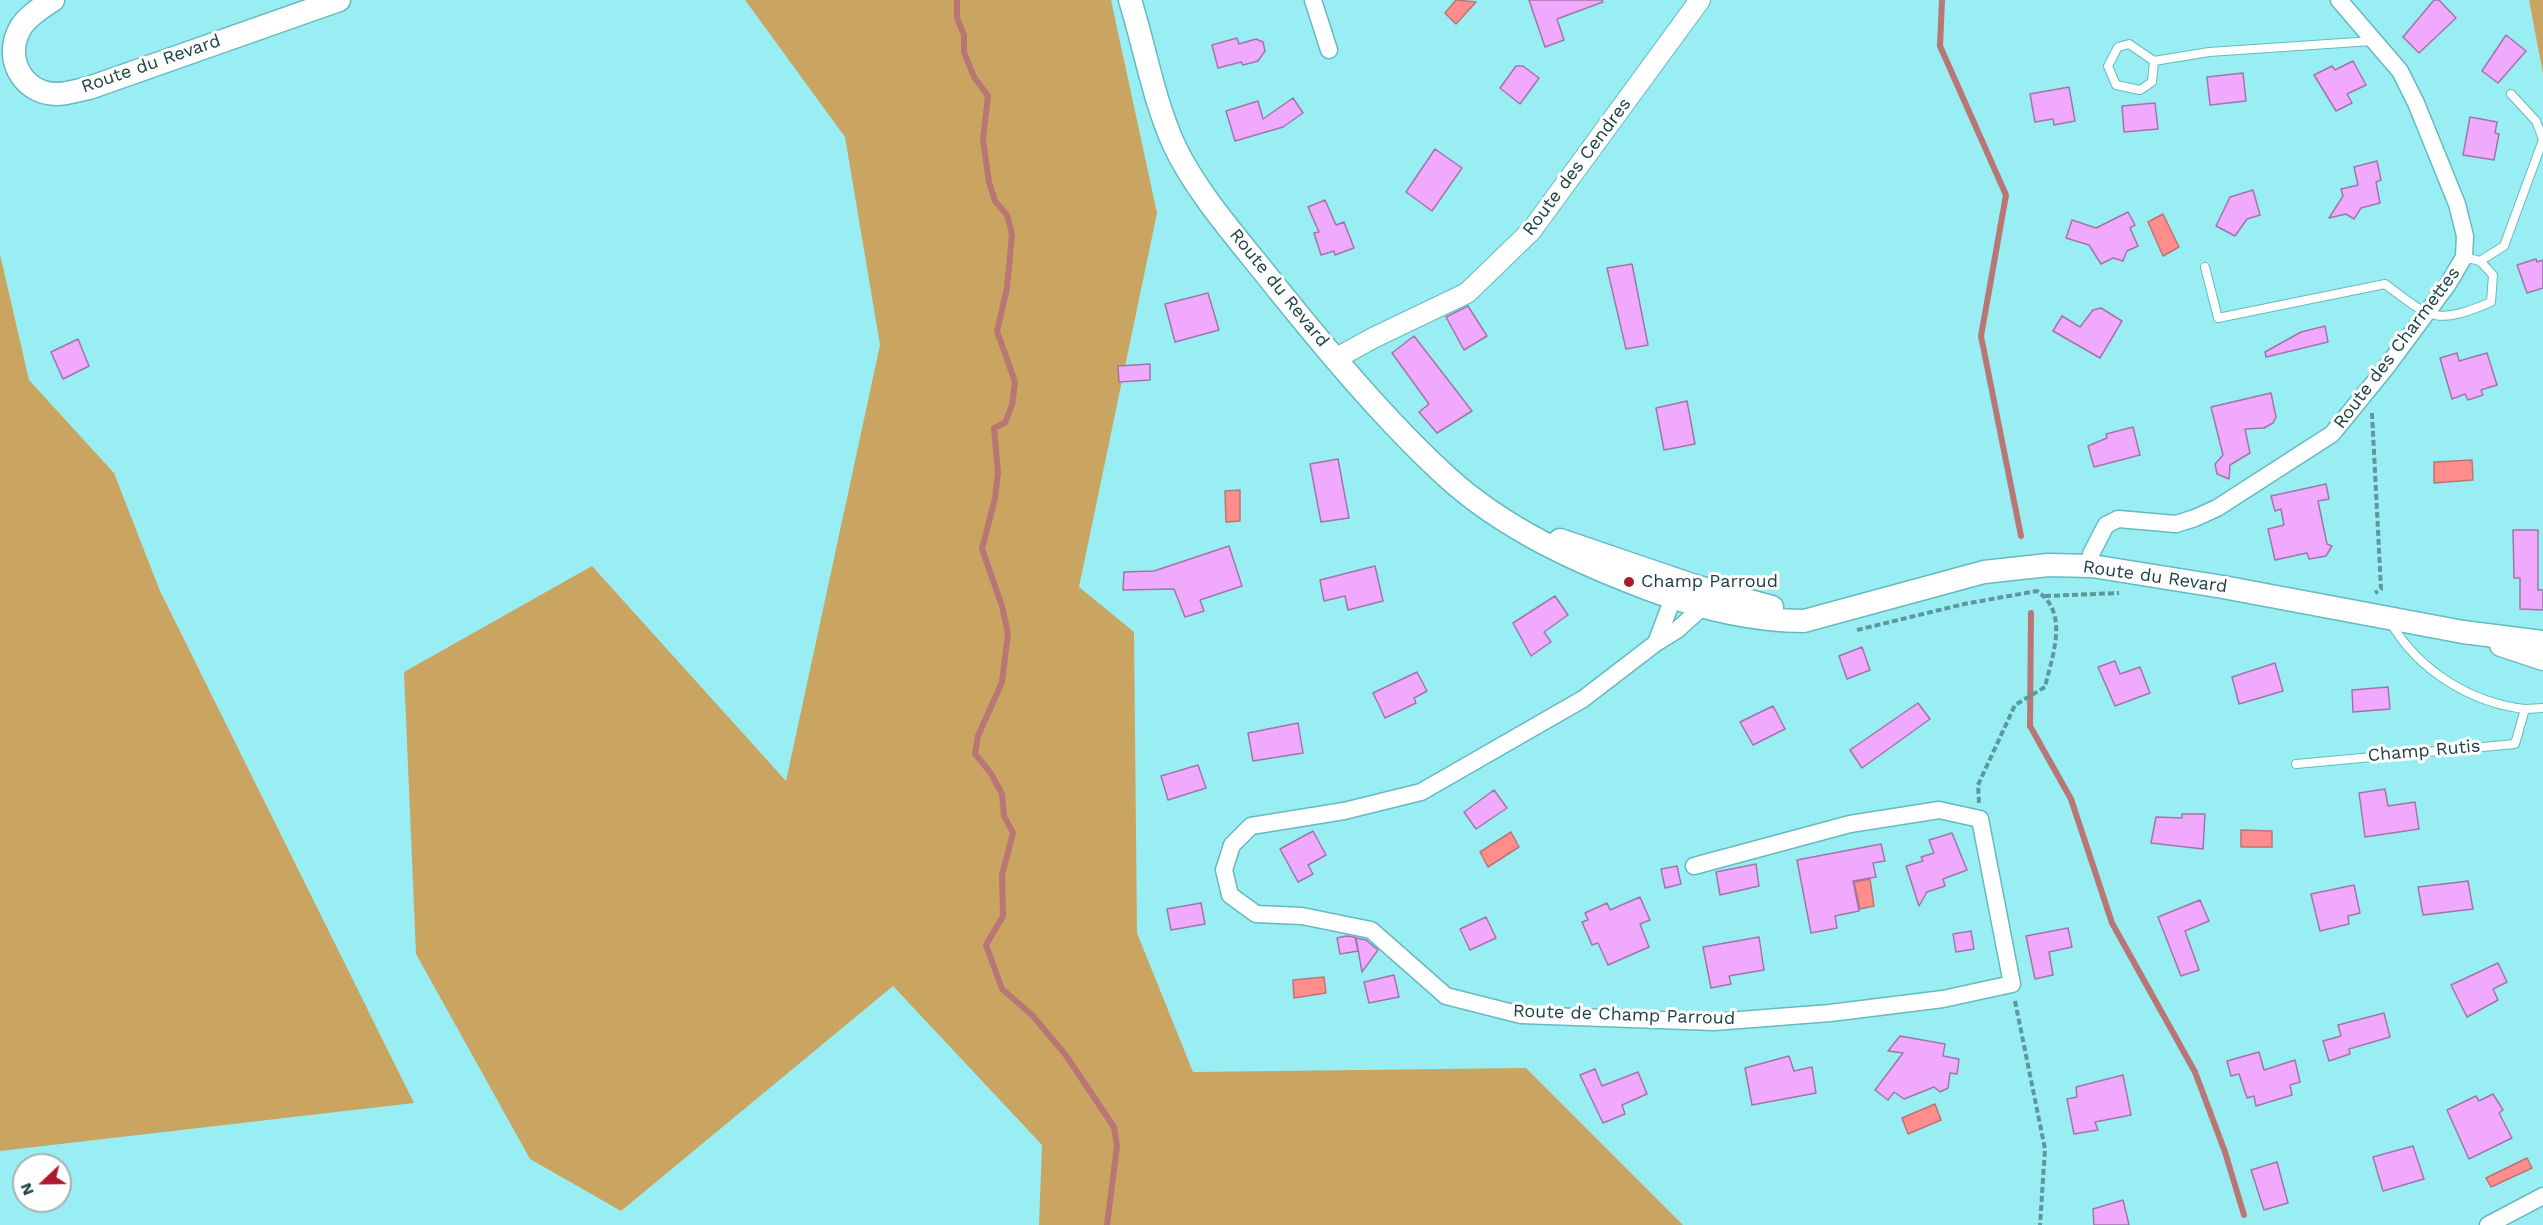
<!DOCTYPE html>
<style>
body{margin:0}
#map{position:relative;width:2543px;height:1225px;overflow:hidden;background:#99eef4;font-family:"Work Sans",sans-serif}
canvas{display:block}
.north{position:absolute;left:12px;top:1153px;width:60px;height:60px;box-sizing:border-box;background:#fefefe;border:2px solid #a4b2b3;border-radius:50%;rotate:248deg;font-size:16px;font-weight:700;line-height:24px;text-align:center;color:#1d4143}
.north::after{content:'';display:block;margin:auto;width:21px;height:27px;background:#ad192c;clip-path:polygon(50% 0,100% 100%,50% 72%,0 100%)}
</style>
<div id="map">
<canvas width="2543" height="1225"></canvas>
<div class="north">N</div>
</div>
<script>
const g = document.querySelector('canvas').getContext('2d');
g.lineJoin = 'round';
function fillPath(path, color) { g.fillStyle = color; g.fill(path, 'evenodd'); }
function trace(path, color, width, dash) { g.strokeStyle = color; g.lineWidth = width; g.lineCap = dash ? 'butt' : 'round'; g.setLineDash(dash || []); g.stroke(path); }
function label(font, color, halo, rows, align = 'center') {
  g.font = font + ' "Work Sans",sans-serif'; g.lineWidth = 6; g.setLineDash([]); g.textBaseline = 'middle'; g.strokeStyle = halo; g.fillStyle = color; for (const [text, x, y, turn = 0] of rows) {
    g.save(); g.translate(x, y); g.rotate((+turn || 0) * Math.PI / 180); g.textAlign = isNaN(turn) ? turn : align; if (halo) g.strokeText(text, 0, 0); g.fillText(text, 0, 0); g.restore();
  }
}
fillPath(new Path2D(`
 M745 0H1111L1157 213 1079 587 1134 632 1137 933 1193 1072 1526 1068 1683 1225H1039L1042 1145 893 986 621 1211 530 1159 416 954 404 672 592 566 786 781 880 345 845 137Z
 M2529 0H2543V74Z
 M0 254 29 380 114 473 160 591 414 1103 0 1151Z`), '#caa561');
const water = new Path2D(`
 M1456 0 1476 2 1456 24 1445 13Z
 M2163 214 2179 247 2163 256 2148 222Z
 M2472 460 2473 480 2434 483V462Z
 M1240 490V521L1226 522 1225 491Z
 M2241 830 2272 831V847H2241Z
 M1511 832 1519 847 1488 867 1480 852Z
 M1870 879 1874 906 1860 909 1854 882Z
 M1324 977 1326 993 1294 998 1293 980Z
 M1935 1104 1941 1120 1908 1134 1902 1118Z
 M2527 1158 2532 1168 2491 1187 2486 1178Z`);
fillPath(water, '#fe8d8b');
trace(water, '#ba7675', 1.5);
trace(new Path2D(`
 M957 0V18L964 35V52L974 77 988 96 983 139 989 182 995 201 1007 215 1012 234 1007 288 997 331 1015 382 1012 405 1005 423 994 428 998 472 995 498 982 549 1002 606 1008 634 1002 682 978 736 975 754 990 772 1002 794 1004 816 1013 833 1002 875 1003 916 986 945 1002 989 1032 1015 1065 1054 1114 1127 1117 1146 1107 1225
 M1942 0 1940 46 2006 195 1981 336 2021 536
 M2031 613 2030 726 2071 799 2112 923 2195 1072 2225 1152 2244 1215`), '#ba7675', 6);
const building = new Path2D(`
 M1529 0H1602L1603 2 1557 19 1564 40 1545 47Z
 M2434 0H2439L2456 18 2419 53 2403 37Z
 M2506 35 2526 51 2498 83 2482 71Z
 M1237 38 1239 44 1256 39 1263 42 1265 51 1258 61 1243 65 1241 62 1218 68 1212 45Z
 M2353 61 2366 85 2347 94 2352 103 2336 111 2314 75 2332 66 2335 70Z
 M1516 66H1523L1539 78 1520 104 1500 88Z
 M2243 73 2246 101 2210 105 2207 77Z
 M2069 87 2075 121 2054 125 2053 119 2035 122 2030 94Z
 M1293 98 1303 113 1283 127 1235 141 1226 111 1258 101 1263 119Z
 M2155 103 2158 129 2124 132 2122 106Z
 M2470 117 2497 122 2495 133 2499 134 2494 160 2463 155Z
 M1435 149 1462 168 1432 211 1406 192Z
 M2377 161 2381 180 2376 182 2380 203 2361 208 2354 219 2346 214 2329 218 2343 196 2341 189 2358 185 2354 167Z
 M2253 190 2260 215 2247 219 2235 236 2216 226 2230 197Z
 M1325 200 1336 225 1344 222 1354 248 1335 255 1334 251 1321 255 1314 233 1319 232 1308 207Z
 M2128 212 2135 225 2130 228 2138 246 2127 251 2123 261 2113 258 2101 264 2089 245 2066 238 2072 220 2096 228Z
 M2536 259 2537 262 2543 260V288L2527 293 2517 265Z
 M1632 264 1648 345 1626 349 1607 268Z
 M1208 293 1219 330 1175 342 1165 304Z
 M1468 306 1487 336 1464 350 1446 317Z
 M2101 308 2122 321 2100 358 2053 331 2062 316 2080 327 2093 310Z
 M2325 326 2328 342 2266 357 2265 352 2301 332Z
 M1414 336 1472 411 1437 433 1419 412 1429 404 1392 353Z
 M78 339 89 366 63 379 51 352Z
 M2457 353 2459 361 2487 353 2497 385 2481 390 2483 395 2468 400 2465 394 2452 399 2440 358Z
 M1150 364V380L1119 382 1118 366Z
 M2271 393 2276 417 2273 423 2264 428 2245 429 2250 453 2230 465 2229 479 2217 474 2215 464 2223 455 2211 407Z
 M1687 401 1695 444 1664 450 1656 408Z
 M2133 427 2140 455 2094 467 2088 446 2107 438 2106 434Z
 M1338 459 1349 518 1321 522 1310 464Z
 M2326 484 2329 499 2318 501 2327 544 2332 546 2326 556 2309 559 2307 553 2275 560 2268 529 2284 525 2281 509 2275 511 2271 496Z
 M2513 530H2538V590H2543V610L2520 609V578H2514Z
 M1229 546 1242 586 1200 600 1204 611 1185 617 1174 589 1123 590 1124 572 1154 571Z
 M1375 566 1383 601 1348 610 1345 596 1324 601 1320 580Z
 M1555 596 1568 615 1544 632 1551 642 1531 656 1513 623Z
 M1862 647 1870 670 1847 679 1839 656Z
 M2115 661 2120 674 2140 667 2150 693 2115 706 2098 667Z
 M2275 663 2283 691 2239 704 2232 677Z
 M1417 672 1427 691 1414 698 1416 703 1385 718 1373 693Z
 M2388 687 2390 709 2353 712 2352 690Z
 M1918 703 1930 719 1862 768 1850 750Z
 M1773 706 1785 729 1753 745 1740 722Z
 M1298 723 1303 753 1253 761 1248 733Z
 M1198 765 1206 788 1168 800 1161 776Z
 M2385 789 2388 806 2415 802 2419 829 2365 837 2359 793Z
 M1494 790 1507 808 1476 829 1464 812Z
 M2182 814H2205L2203 849 2151 843 2156 817 2182 818Z
 M1313 831 1326 855 1308 865 1313 874 1298 882 1280 849Z
 M1952 833 1967 870 1943 879 1945 886 1927 892 1919 906 1906 866 1923 861 1921 857 1934 853 1929 840Z
 M1881 844 1885 861 1873 863 1876 877 1853 881 1859 911 1835 916 1837 928 1811 933 1797 860Z
 M1756 864 1759 886 1720 895 1716 872Z
 M1677 866 1681 884 1665 888 1661 869Z
 M2468 881 2473 909 2423 915 2418 887Z
 M2354 885 2360 913 2348 916 2349 924 2320 931 2311 894Z
 M1640 897 1650 920 1640 924 1649 947 1608 965 1598 943 1592 945 1582 922 1588 920 1585 913 1607 903 1610 910Z
 M2200 900 2209 921 2185 931 2199 970 2181 976 2158 917Z
 M1201 903 1205 924 1171 930 1167 909Z
 M1486 917 1496 938 1470 950 1460 929Z
 M2068 928 2072 947 2049 952 2053 975 2035 979 2026 936Z
 M1971 931 1974 949 1956 952 1953 934Z
 M1346 936 1355 937 1358 951 1340 954 1337 938Z
 M1759 937 1764 970 1729 976 1731 984 1711 988 1703 947Z
 M1356 938 1366 940 1378 950 1362 972Z
 M2498 963 2507 982 2493 989 2498 1000 2467 1017 2451 985Z
 M1394 975 1399 997 1369 1003 1364 982Z
 M2384 1013 2390 1037 2349 1049 2350 1054 2329 1061 2323 1041 2341 1036 2338 1025Z
 M1900 1036 1945 1044 1943 1056 1959 1059 1957 1074 1950 1073 1948 1088 1940 1092 1934 1087 1904 1099 1894 1092 1888 1100 1875 1090 1903 1053 1888 1051Z
 M2259 1052 2264 1070 2295 1060 2300 1082 2290 1085 2292 1095 2256 1106 2254 1096 2247 1098 2239 1074 2231 1076 2227 1061Z
 M1789 1056 1794 1071 1812 1067 1816 1093 1752 1105 1745 1068Z
 M1595 1069 1602 1086 1638 1072 1647 1094 1622 1105 1625 1114 1603 1123 1580 1075Z
 M2123 1075 2131 1115 2095 1122 2098 1130 2074 1134 2067 1099 2077 1097 2076 1087Z
 M2493 1094 2503 1110 2499 1113 2512 1138 2469 1159 2447 1110 2476 1096 2479 1101Z
 M2413 1146 2424 1179 2383 1191 2373 1157Z
 M2277 1162 2288 1203 2264 1210 2251 1170Z
 M2123 1200 2129 1225H2094L2093 1209Z`);
fillPath(building, '#f1a9fd');
trace(building, '#9f77a6', 1.5);
const service = new Path2D(`
 M2154 61 2152 82 2140 90 2116 85 2108 66 2118 47 2129 44 2154 61 2209 52 2372 41
 M2511 94 2536 121 2543 139
 M2480 261 2504 246 2543 140
 M2205 267 2218 318 2385 284C2430 318 2435 326 2491 302L2493 275 2480 261 2464 257
 M2391 623C2418 670 2471 703 2525 709
 M2296 764 2515 744 2525 709 2543 708`);
const minor = new Path2D(`
 M1313 0 1329 50
 M2092 566 2091 554 2106 525 2118 519 2176 524 2195 518 2217 508 2332 434 2385 369 2448 284 2464 257 2465 236 2457 204 2416 103 2400 71 2339 0
 M1656 643 1673 598 1682 592
 M1694 866 1850 824 1939 810 1980 819 2012 984 1943 999 1830 1013 1714 1022 1521 1015 1446 996 1371 930 1302 916 1256 914 1230 895 1224 870 1232 845 1251 826 1344 811 1421 792 1583 699 1656 643 1677 630 1697 612 1700 605 1698 596
 M2488 1225 2543 1196`);
const tertiary = new Path2D(`
 M1335 359 1373 338 1467 293 1531 231 1700 0`);
const secondary = new Path2D(`
 M53 0C42 7 28 16 21 27 3 56 21 93 56 94 67 94 79 90 89 88L339 0
 M1130 0C1145 48 1153 98 1174 145 1198 196 1245 247 1280 292 1331 355 1387 422 1447 477 1504 529 1579 563 1651 590 1700 608 1751 621 1804 621L1984 572 2048 565 2092 566 2223 587 2463 632 2543 642
 M1560 540 1695 586 1772 607
 M2501 645 2543 659`);
trace(service, '#65bac0', 10);
trace(minor, '#65bac0', 19);
trace(tertiary, '#65bac0', 22);
trace(secondary, '#65bac0', 25);
trace(new Path2D(`
 M2372 413 2381 589 2375 593
 M2045 596 2119 593
 M1857 630 1964 604 2037 591C2070 613 2052 656 2045 687L2015 705 1978 785 1979 803
 M2015 1001 2045 1149 2040 1225`), '#5c999d', 4, [6, 3]);
trace(service, '#fff', 8);
trace(minor, '#fff', 16);
trace(tertiary, '#fff', 20);
trace(secondary, '#fff', 22);
for (const [x, y, r, color] of [
 [1629,582,6,"#ad192c"]
]) { const dot = new Path2D(); dot.arc(x, y, r, 0, 2 * Math.PI); g.fillStyle = color; g.fill(dot); trace(dot, '#fefefe', 2); }
label('18px', '#1d4143', '#fefefe', [
 ["Route du Revard",151,64,-19],
 ["Route des Cendres",1577,167,-53],
 ["Route du Revard",1279,288,51],
 ["Route des Charmettes",2397,348,-53],
 ["Route du Revard",2155,577,8],
 ["Champ Rutis",2424,751,-5],
 ["Route de Champ Parroud",1624,1015,2]
]);
label('18px', '#1d4143', '#fefefe', [
 ["Champ Parroud",1641,582]
], 'left');
</script>
